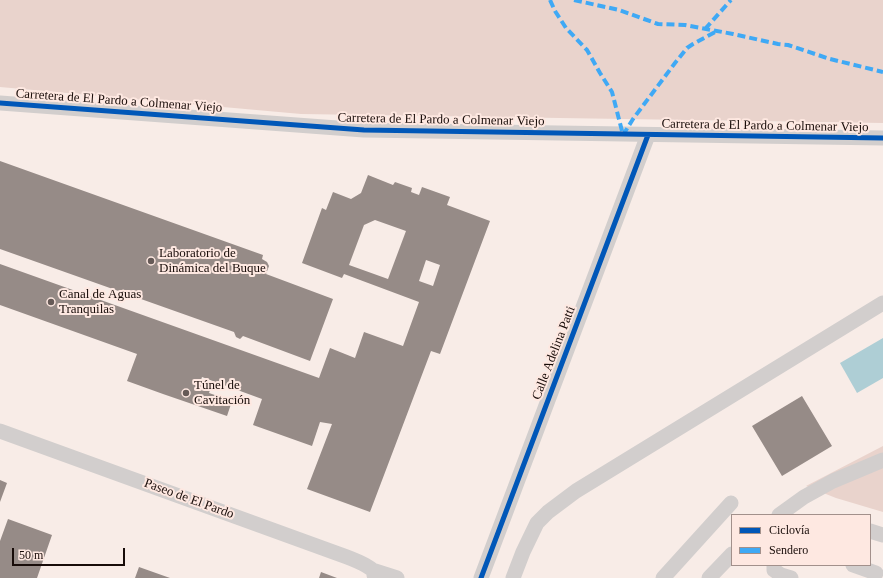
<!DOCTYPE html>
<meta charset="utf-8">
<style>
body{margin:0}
#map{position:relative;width:883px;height:578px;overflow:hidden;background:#f8ece7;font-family:Georgia,serif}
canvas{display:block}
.legend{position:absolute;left:731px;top:514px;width:140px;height:52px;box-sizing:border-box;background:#fee8e1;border:1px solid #a2908b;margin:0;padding:5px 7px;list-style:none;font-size:12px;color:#180c09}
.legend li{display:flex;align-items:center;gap:8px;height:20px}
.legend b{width:20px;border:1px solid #a2908b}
.scale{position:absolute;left:12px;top:548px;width:113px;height:18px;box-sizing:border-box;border:2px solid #180c09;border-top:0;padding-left:5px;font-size:12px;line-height:14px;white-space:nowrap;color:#180c09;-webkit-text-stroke:3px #fee8e1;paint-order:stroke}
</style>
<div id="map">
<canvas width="883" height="578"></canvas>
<ul class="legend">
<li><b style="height:5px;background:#0057b8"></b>Ciclovía</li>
<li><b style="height:5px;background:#3fa9f5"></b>Sendero</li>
</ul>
<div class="scale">50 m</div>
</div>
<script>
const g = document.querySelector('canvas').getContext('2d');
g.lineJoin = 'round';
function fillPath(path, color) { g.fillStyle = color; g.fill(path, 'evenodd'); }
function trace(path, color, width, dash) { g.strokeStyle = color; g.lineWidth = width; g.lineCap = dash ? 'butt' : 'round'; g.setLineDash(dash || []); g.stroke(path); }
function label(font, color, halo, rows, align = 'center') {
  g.font = font + ' Georgia,serif'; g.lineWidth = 4; g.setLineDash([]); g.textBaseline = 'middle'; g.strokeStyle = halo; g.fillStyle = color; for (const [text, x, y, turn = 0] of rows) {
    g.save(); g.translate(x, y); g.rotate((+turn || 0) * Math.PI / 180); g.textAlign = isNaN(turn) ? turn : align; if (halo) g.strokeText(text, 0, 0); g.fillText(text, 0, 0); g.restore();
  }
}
fillPath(new Path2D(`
 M0 0H883V123L301 114 0 87Z
 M883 446V512L836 498 806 486Z`), '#e9d3cc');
fillPath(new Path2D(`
 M883 338V378L857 393 840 363Z`), '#aeced5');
fillPath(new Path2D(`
 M0 161 263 255 262 259 267 262 269 266 266 274 333 299 310 361 243 336 240 339 236 337 234 332 0 249Z
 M368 175 393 185 395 182 412 188 411 192 419 195 422 187 450 197 447 205 490 221 440 354 431 351 370 512 307 489 332 424 320 422 312 446 253 425 262 399 202 377 200 383 211 387 209 393 232 401 227 416 163 394 127 381 137 354 0 305V264L319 378 330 348 355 358 364 332 403 346 419 302 344 274 342 278 302 263 322 208 326 210 333 192 351 199 361 193ZM375 220 406 231 388 279 349 265 364 225ZM426 260 440 265 433 286 419 281Z
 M802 396 832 446 782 476 752 426Z
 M0 480 7 483 0 502Z
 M8 519 52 535 37 578H0V541Z
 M139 567 170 578H135Z
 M321 572 337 578H319Z`), '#968b87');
trace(new Path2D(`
 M0 103 364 130 883 138
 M0 431 347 557C360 562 372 567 381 578
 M779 515 804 497 833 481 883 460
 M870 531 883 535
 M774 565V570L781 575 791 578
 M853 565 876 573
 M374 575 375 571 397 578
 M481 578 648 135
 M513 578 523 552 537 523 548 512 576 491 883 303
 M663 578 731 503
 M709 578 732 554`), '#d2cecd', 15);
trace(new Path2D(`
 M550 0 555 11 566 28 587 50 600 73 612 92 623 135
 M574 0 619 10 658 24 685 25 733 34 778 44 788 45 830 59 883 72
 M705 29 731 0
 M623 135 633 119 675 63 687 48 693 44 717 31`), '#3fa9f5', 4, [8, 4]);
trace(new Path2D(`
 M0 103 364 130 883 138
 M481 578 648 135`), '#0057b8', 5);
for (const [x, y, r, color] of [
 [151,261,4,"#665a57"],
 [51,302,4,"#665a57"],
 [186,393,4,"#665a57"]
]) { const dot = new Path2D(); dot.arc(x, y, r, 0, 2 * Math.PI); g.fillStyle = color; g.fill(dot); trace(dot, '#fee8e1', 1.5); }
label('13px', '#180c09', '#fee8e1', [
 ["Carretera de El Pardo a Colmenar Viejo",119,101,4],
 ["Carretera de El Pardo a Colmenar Viejo",441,120,1],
 ["Carretera de El Pardo a Colmenar Viejo",765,126,1],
 ["Calle Adelina Patti",554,353,-69],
 ["Paseo de El Pardo",189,499,20]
]);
label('13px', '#180c09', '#fee8e1', [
 ["Laboratorio de",159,254],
 ["Dinámica del Buque",159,269],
 ["Canal de Aguas",59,295],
 ["Tranquilas",59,310],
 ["Túnel de",194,386],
 ["Cavitación",194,401]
], 'left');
</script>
